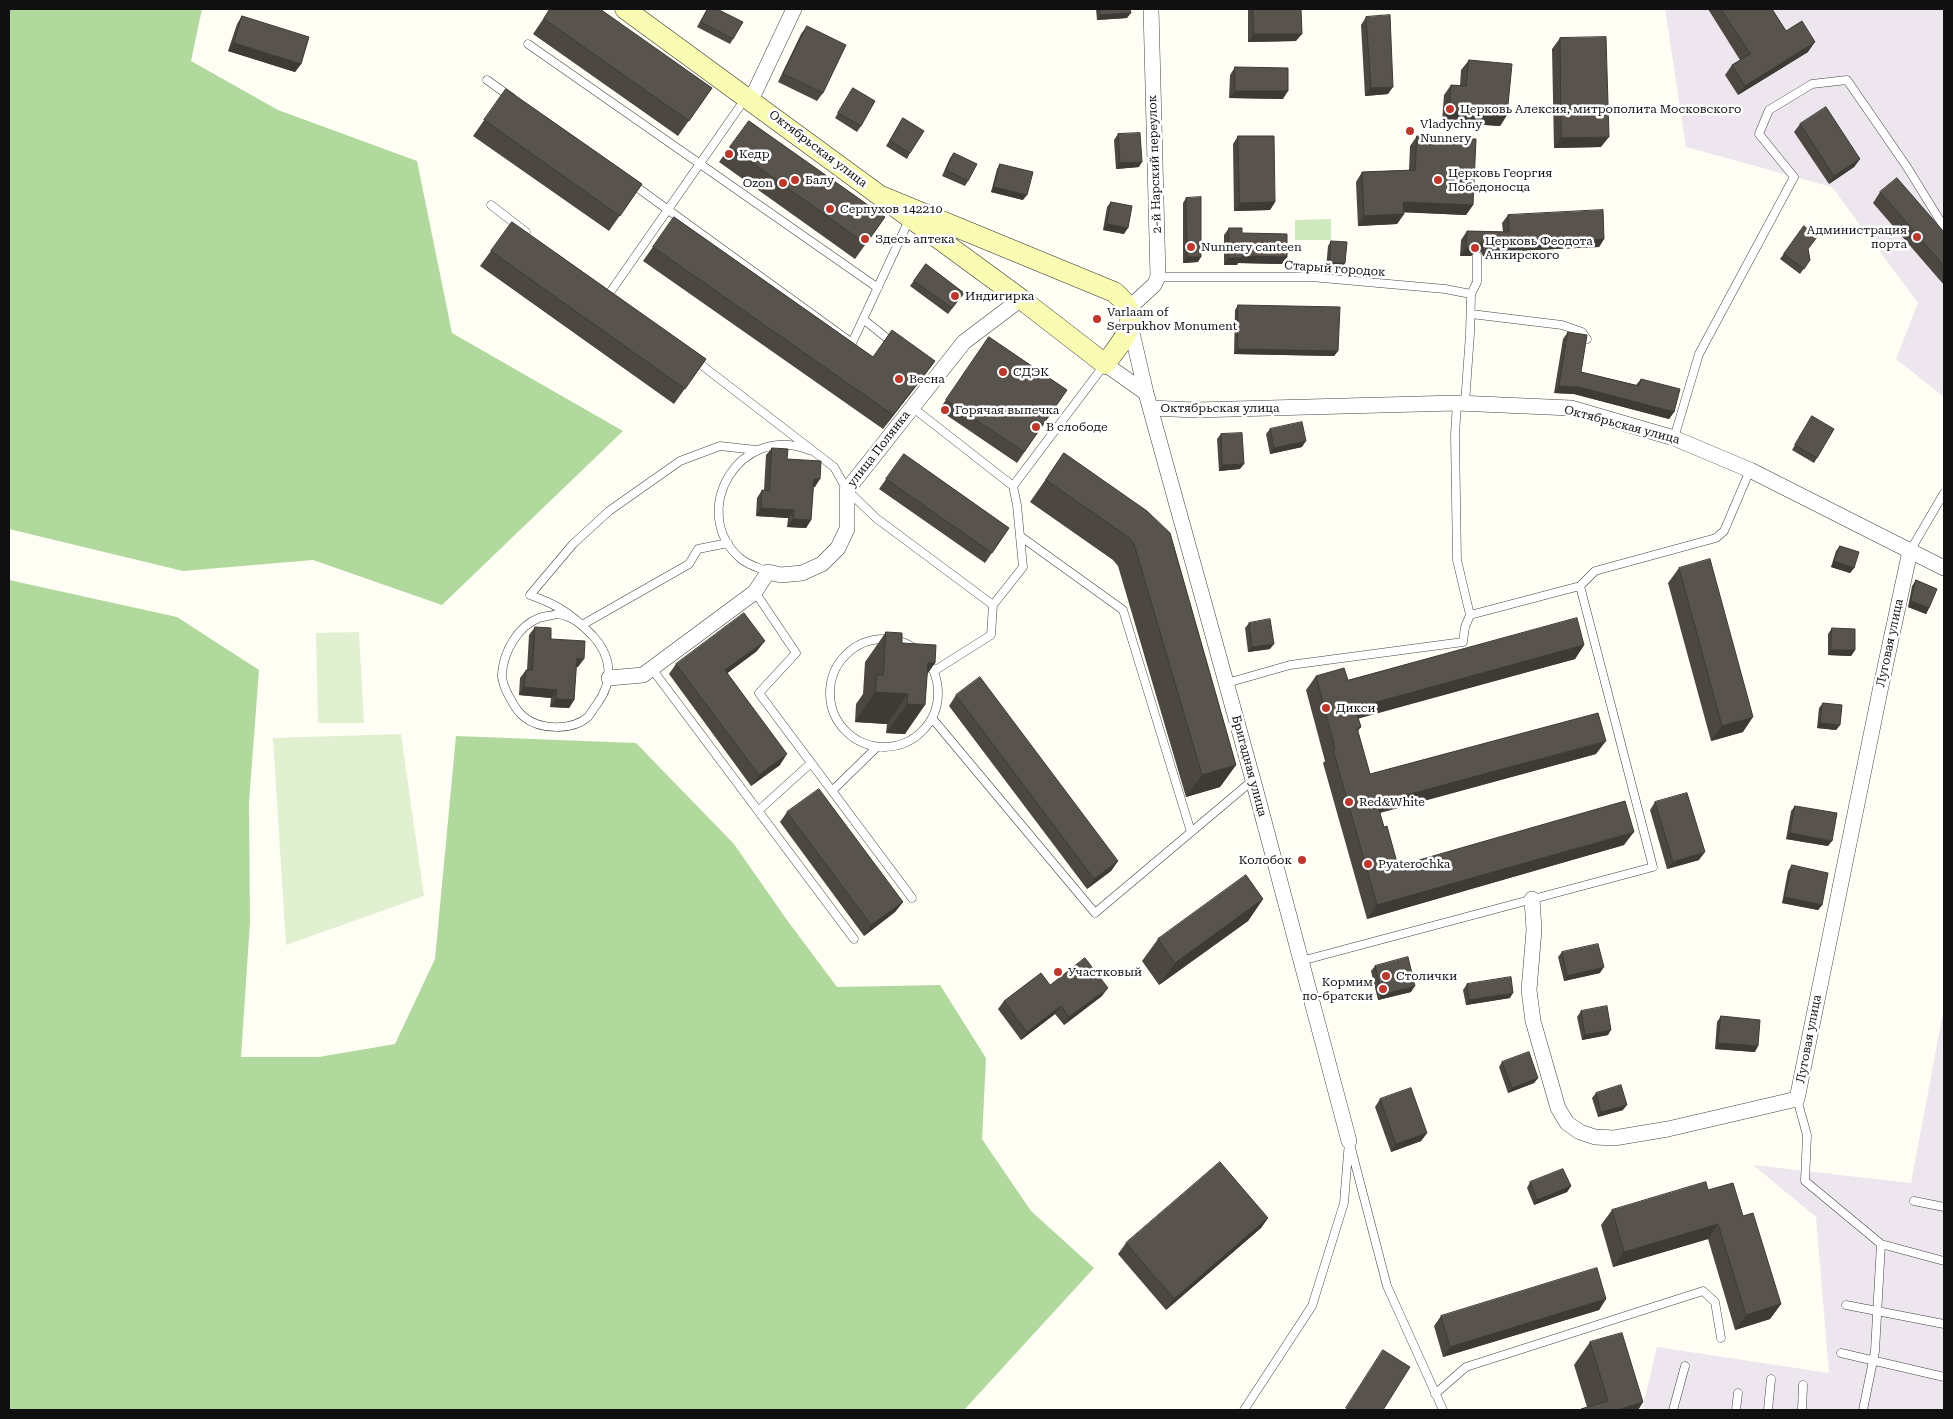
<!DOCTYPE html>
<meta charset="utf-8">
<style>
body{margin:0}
#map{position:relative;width:1953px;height:1419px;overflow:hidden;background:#fefef4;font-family:"Roboto Serif",serif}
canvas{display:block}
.frame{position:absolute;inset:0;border:10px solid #101010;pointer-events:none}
</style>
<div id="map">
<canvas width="1953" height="1419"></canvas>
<div class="frame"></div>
</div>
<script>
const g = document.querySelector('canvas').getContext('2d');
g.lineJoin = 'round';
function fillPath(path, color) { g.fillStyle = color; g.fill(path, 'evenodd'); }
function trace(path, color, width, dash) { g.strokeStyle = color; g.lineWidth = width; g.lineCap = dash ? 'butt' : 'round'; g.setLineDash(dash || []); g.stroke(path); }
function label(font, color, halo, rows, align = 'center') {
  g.font = font + ' "Roboto Serif",serif'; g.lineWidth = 5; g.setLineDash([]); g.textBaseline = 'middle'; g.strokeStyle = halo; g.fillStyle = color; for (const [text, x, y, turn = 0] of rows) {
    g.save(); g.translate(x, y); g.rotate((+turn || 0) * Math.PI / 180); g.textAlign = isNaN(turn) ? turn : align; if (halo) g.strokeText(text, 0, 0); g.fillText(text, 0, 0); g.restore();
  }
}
fillPath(new Path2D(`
 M1665 9H1944V397L1896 359 1918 303 1832 187 1686 147Z
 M1944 1007V1410H1642L1657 1347 1829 1373 1816 1217 1753 1165 1911 1183Z`), '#eee6ee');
fillPath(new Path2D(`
 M1331 219V240H1295V220Z`), '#cfe9be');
fillPath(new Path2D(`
 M9 9H202L191 61 278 110 417 161 452 333 623 431 442 605 313 560 183 571 9 529Z
 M9 580 177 617 259 670 249 802 250 922 241 1057H319L395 1044 435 959 456 736 636 743 734 844 787 920 837 987 940 985 986 1058 982 1139 1031 1211 1094 1268 964 1410H9Z`), '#b1d99e');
fillPath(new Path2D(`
 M359 632 364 723H318L316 633Z
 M401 734 424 896 286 945 273 738Z`), '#e1f0d0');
const lane = new Path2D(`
 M528 44 878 288
 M487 80 512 98
 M631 183 852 343 909 220
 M491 205 526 232
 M1158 277H1311L1445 289 1471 294 1477 282V256
 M609 294 745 99
 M1471 314 1562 325 1582 332 1587 339
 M863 319 893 343
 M695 360 834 467 847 490 876 518 993 605 991 635 934 671
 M1457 403 1455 435 1457 560 1470 615
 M1465 403 1470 334 1471 294
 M912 407 1013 486 1017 505 1023 567 993 605
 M1674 438 1699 354 1794 177 1759 134 1769 110 1812 84 1847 80 1907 167 1944 227
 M1013 486 1105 364
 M1020 536 1123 610 1191 832
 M728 543 698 549 689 564 582 625C564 609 552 603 530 595L573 544 609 511 680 461 720 446 756 450
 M1910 551 1944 493
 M768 572C760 568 748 565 741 559 687 513 739 422 809 450
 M1580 586 1595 571 1716 538 1724 531 1750 470
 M755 592 796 653 759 693 912 898
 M557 614C573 616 582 625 592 635 612 656 614 681 597 704 594 708 591 713 588 717 572 731 540 730 524 717 519 713 513 704 510 698 506 692 501 679 502 673 504 651 518 626 539 618 544 616 551 616 557 614Z
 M830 693a54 54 0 1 1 108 0a54 54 0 1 1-108 0Z
 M652 669 854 939
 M1227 683 1290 665 1463 642 1465 627 1470 615 1580 586 1653 867 1301 961
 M932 718 1095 913 1253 780
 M832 791 877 747
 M758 811 811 763
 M1797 1099 1807 1135 1805 1181 1881 1244 1944 1261
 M1351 1148 1387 1286 1443 1410
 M1914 1201 1944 1207
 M1846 1305 1944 1324
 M1841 1353 1944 1377
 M1435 1394 1466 1367 1703 1291 1715 1302 1721 1338
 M1244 1410 1312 1306 1344 1203 1349 1141
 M1673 1410 1685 1366
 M1736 1410 1738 1393
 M1768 1410 1771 1379
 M1802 1410 1803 1385
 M1863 1410 1875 1351 1881 1244`);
const street = new Path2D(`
 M751 100 794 9
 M1129 308 1154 285 1158 277 1151 9
 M1130 324 1146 393 1253 780 1349 1141
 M1105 364 1146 393
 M1151 408 1195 410 1457 403 1571 408 1674 438 1750 470 1944 568
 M609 678 643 675 755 592 768 572 781 575 802 573 822 564 838 548 847 529V490L964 342 1021 299
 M1532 899 1534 930 1529 990 1533 1021 1558 1108 1567 1123 1580 1132 1595 1137 1614 1138 1668 1129 1797 1099 1881 686 1910 551`);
const secondary = new Path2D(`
 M625 9 1021 299 1105 364C1124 339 1146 317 1114 292L881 196`);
trace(lane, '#434343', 9);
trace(street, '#434343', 16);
trace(secondary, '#323232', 21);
trace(lane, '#fff', 8);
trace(street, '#fff', 15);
trace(secondary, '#fafbb2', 20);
fillPath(new Path2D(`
 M550 9 712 88 678 136 533 34Z
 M707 9H717L733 39 730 44 697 27Z
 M1096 9H1130L1127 18 1097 20Z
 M1249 9H1301L1296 41 1248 42V10Z
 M1708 9H1772L1786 31 1808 52 1738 95 1725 75 1732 65 1740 60Z
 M242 16 301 64 295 72 228 51 237 24Z
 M1366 17 1388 94 1365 96 1361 25Z
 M807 26 823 93 817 101 778 82 801 34Z
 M1560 38 1601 147 1554 148 1552 49Z
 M1469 60 1507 115 1500 126 1442 122 1444 95 1451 85 1460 86 1461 70Z
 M1235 67 1283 99 1229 98 1230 75Z
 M853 88 861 126 857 132 835 118Z
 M506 89 642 184 609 231 473 136Z
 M903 118 910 153 907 159 886 146Z
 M749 121 885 217 855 259 719 162Z
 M1800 124 1860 159 1854 167 1829 184 1794 132Z
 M1118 134 1139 167 1116 169 1114 140Z
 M1238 136 1275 202 1270 210 1234 211 1233 144Z
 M1417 136 1473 205 1466 215 1404 212V214L1397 224 1358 226 1356 182 1362 172 1409 170 1410 146Z
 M954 153 968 181 965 186 942 176 950 158Z
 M1000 164 1023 200 991 192 997 169Z
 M1880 192 1944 232V285L1873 203Z
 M1186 198 1198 262 1183 263V203Z
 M1111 202 1124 234 1103 230 1107 207Z
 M1508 215 1604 239 1599 247 1492 252 1489 257 1483 256 1480 251 1477 250 1471 256H1460L1461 240 1467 231 1503 232 1502 223Z
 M674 217 873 357 935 361 883 429 643 261Z
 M512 222 706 359 674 404 480 266Z
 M1804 226 1810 260 1800 274 1780 259Z
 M1229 228 1242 233 1287 257 1282 264 1238 263 1237 265H1224V235Z
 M1331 241 1342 269 1326 268 1328 246Z
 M926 264 964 293 948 314 910 286Z
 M1238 305 1338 351 1334 356 1234 354 1235 310Z
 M1568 332 1581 372 1636 385 1641 379 1674 412 1669 419 1574 394 1554 393 1563 339Z
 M989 337 1067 390 1017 463 939 410Z
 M1812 416 1817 458 1814 463 1792 450Z
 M1270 429 1302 447 1270 454 1266 434Z
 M1221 434 1240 469 1219 471 1217 439Z
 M772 448 787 459 815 487H813L811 520 806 528 787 527 788 518 756 516 757 498 762 490H764L766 455Z
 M1064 453 1170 533 1236 765 1220 787 1186 797 1118 566 1113 560 1030 502Z
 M904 454 1009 528 985 563 879 489Z
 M1840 546 1854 568 1850 573 1831 567 1836 551Z
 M1679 568 1743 732 1711 741 1668 583Z
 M1916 580 1929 608 1926 614 1908 607 1912 586Z
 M1249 623 1270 649 1248 652 1245 628Z
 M535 627 551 639 578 667H576L574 700 569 708 550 707 551 698 519 695 520 678 526 670H527L529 635Z
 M1832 628 1855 650 1851 656 1828 655V634Z
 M886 632 902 643 935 663 927 674 905 734 886 733 887 724 855 722 856 704 863 694 865 662Z
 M1584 645 1575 659 1358 718 1361 727 1358 731 1370 774 1596 754 1380 813 1384 827 1398 866 1624 845 1367 919 1323 763 1325 761 1306 690 1316 676 1348 680Z
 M757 651 727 673 780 765 751 786 669 674 676 664Z
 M956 695 1118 861 1111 871 1087 889 949 706Z
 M1823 703 1840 725 1836 730 1817 728 1819 708Z
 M1655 802 1699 860 1667 869 1650 810Z
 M1795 806 1828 846 1786 839 1791 811Z
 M787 812 903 902 895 912 864 936 780 822Z
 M1792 865 1822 905 1818 910 1782 903 1788 871Z
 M1263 899 1248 921 1159 985 1142 961 1158 939Z
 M1562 952 1600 973 1564 981 1558 957Z
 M1375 966 1411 992 1378 1000 1371 971Z
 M1467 984 1510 998 1466 1005 1463 990Z
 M1050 985 1102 996 1064 1025 1055 1014 1021 1040 998 1009 1004 1001Z
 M1581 1011 1608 1035 1582 1040 1577 1017Z
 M1721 1016 1755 1052 1715 1049 1717 1022Z
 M1502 1062 1538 1078 1534 1083 1508 1093 1499 1067Z
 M1596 1093 1623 1110 1598 1117 1592 1098Z
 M1380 1099 1427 1133 1421 1141 1391 1152 1375 1107Z
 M1530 1182 1571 1186 1567 1192 1534 1205 1527 1188Z
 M1708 1190 1743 1216 1781 1304 1770 1319 1735 1330 1708 1239 1613 1267 1601 1225 1612 1210Z
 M1268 1218 1261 1228 1166 1310 1118 1254 1126 1243Z
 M1606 1299 1599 1310 1443 1357 1434 1326 1441 1316Z
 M1590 1342 1643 1402 1638 1410H1580L1581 1409 1587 1407 1574 1365Z`), '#4d4742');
fillPath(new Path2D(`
 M1131 13 1127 18 1097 20 1100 15Z
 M1254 34H1302L1296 41 1248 42Z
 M1815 42 1808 52 1738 95 1745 86Z
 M234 43 301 64 295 72 228 51Z
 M1393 87 1388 94 1365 96 1371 88Z
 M1235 91H1288L1283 99 1229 98Z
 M1449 111 1507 115 1500 126 1442 122Z
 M1609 137 1601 147 1554 148 1561 138Z
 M1860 159 1854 167 1829 184 1834 176Z
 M1142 162 1139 167 1116 169 1120 163Z
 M994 187 1027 195 1023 200 991 192Z
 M1275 202 1270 210 1234 211 1240 203Z
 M1403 202 1473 205 1466 215 1396 212Z
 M1404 214 1397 224 1358 226 1364 216Z
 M1107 224 1128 228 1124 234 1103 230Z
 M1604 239 1599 247 1492 252 1489 257 1483 256 1488 248 1495 244Z
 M1482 242 1486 243 1480 251 1477 250 1471 256H1460L1466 248 1478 244Z
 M1242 256 1287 257 1282 264 1238 263 1237 265H1224L1229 258Z
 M1187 257H1201L1198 262 1183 263Z
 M1330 263H1345L1342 269 1326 268Z
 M1238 349 1338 351 1334 356 1234 354Z
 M935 361 925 375 883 429 893 415Z
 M1559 386 1579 387 1674 412 1669 419 1574 394 1554 393Z
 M1306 441 1302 447 1270 454 1274 448Z
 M1244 464 1240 469 1219 471 1222 465Z
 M814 479H820L815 487H808Z
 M761 508 794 510 788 518 756 516Z
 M793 519 811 520 806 528 787 527Z
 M1834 561 1854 568 1850 573 1831 567Z
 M1911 601 1929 608 1926 614 1908 607Z
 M765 641 757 651 717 681 725 670Z
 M1274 644 1270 649 1248 652 1252 647Z
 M1584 645 1575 659 1346 722 1355 708Z
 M1831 650H1855L1851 656 1828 655Z
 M577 658 584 659 578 667 571 666Z
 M928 663H935L914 693Z
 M524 687 557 690 551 698 519 695Z
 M875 692 908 694 887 724 855 722Z
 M556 699 574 700 569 708 550 707Z
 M907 704 925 705 905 734 886 733Z
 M1753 717 1743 732 1711 741 1722 726Z
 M1820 723 1840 725 1836 730 1817 728Z
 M1606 741 1596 754 1367 816 1377 803Z
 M787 754 780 765 751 786 759 775Z
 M1236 765 1220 787 1186 797 1202 775Z
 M1634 832 1624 845 1367 919 1377 905Z
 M1790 833 1832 841 1828 846 1786 839Z
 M1705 852 1699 860 1667 869 1673 862Z
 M1118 861 1111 871 1087 889 1094 879Z
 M1785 897 1822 905 1818 910 1782 903Z
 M1263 899 1248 921 1159 985 1175 963Z
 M903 902 895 912 864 936 871 925Z
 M1604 967 1600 973 1564 981 1567 976Z
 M1415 986 1411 992 1378 1000 1382 995Z
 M1108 988 1102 996 1064 1025 1069 1017Z
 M1513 993 1510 998 1466 1005 1469 1000Z
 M1061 1006 1055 1014 1021 1040 1027 1032Z
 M1611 1030 1608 1035 1582 1040 1585 1035Z
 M1718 1043 1758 1046 1755 1052 1715 1049Z
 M1538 1078 1534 1083 1508 1093 1512 1088Z
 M1627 1105 1623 1110 1598 1117 1601 1112Z
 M1427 1133 1421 1141 1391 1152 1396 1144Z
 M1571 1186 1567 1192 1534 1205 1537 1200Z
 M1268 1218 1261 1228 1166 1310 1174 1299Z
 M1718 1224 1708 1239 1613 1267 1624 1252Z
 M1606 1299 1599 1310 1443 1357 1450 1347Z
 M1781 1304 1770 1319 1735 1330 1746 1315Z
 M1643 1402 1638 1410H1618Z`), '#3e3a36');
const building = new Path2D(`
 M550 9H600L712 88 689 121 544 19Z
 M708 9H717L743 22 733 39 701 22Z
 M1100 9H1130L1131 13 1100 15Z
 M1253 9H1301L1302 34H1254Z
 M1721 9H1772L1786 31 1802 21 1815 42 1745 86 1732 65 1750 54Z
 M1390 15 1393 87 1371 88 1366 17Z
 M242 16 309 37 301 64 234 43Z
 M807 26 846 45 823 93 783 74Z
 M1606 37 1609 137 1561 138 1560 38Z
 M1469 60 1512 64 1507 115 1449 111 1451 85 1466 86Z
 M1235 67 1288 68V91H1235Z
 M853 88 875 101 861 126 838 113Z
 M506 89 642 184 620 216 484 120Z
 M1826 107 1860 159 1834 176 1800 124Z
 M903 118 924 131 910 153 890 141Z
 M749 121 885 217 866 244 730 147Z
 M1140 133 1142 162 1120 163 1118 134Z
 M1238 136H1274L1275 202 1240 203Z
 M1417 136 1476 139 1473 205 1403 202 1404 214 1364 216 1362 172 1415 170Z
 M954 153 977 164 968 181 946 170Z
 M1000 164 1033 172 1027 195 994 187Z
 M1897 178 1944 232V266L1880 192Z
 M1201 197V257H1187L1186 198Z
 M1111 202 1132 206 1128 228 1107 224Z
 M1603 210 1604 239 1495 244V248H1488L1486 243 1482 242 1478 244 1477 248H1466L1467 231 1509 232 1508 215Z
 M674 217 873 357 892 330 935 361 893 415 653 247Z
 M512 222 706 359 685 389 491 251Z
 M1804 226 1817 237 1808 249 1810 260 1804 269 1784 254Z
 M1229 228H1242V233L1287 234V257L1242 256V258H1229Z
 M1331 241 1347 242 1345 263H1330Z
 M926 264 964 293 952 308 914 281Z
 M1238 305 1340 307 1338 351 1238 349Z
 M1568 332 1587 335 1581 372 1639 386 1641 379 1680 389 1674 412 1579 387 1559 386Z
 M989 337 1067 390 1024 452 946 400Z
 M1812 416 1834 429 1817 458 1795 445Z
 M1302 422 1306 441 1274 448 1270 429Z
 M1242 433 1244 464 1222 465 1221 434Z
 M772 448 788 449 787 459 821 461 820 479H814L811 520 793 519 794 510 761 508 762 490 769 491Z
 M1064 453 1147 511 1170 533 1236 765 1202 775 1134 544 1128 537 1046 480Z
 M904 454 1009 528 992 553 886 479Z
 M1840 546 1859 552 1854 568 1834 561Z
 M1710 559 1753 717 1722 726 1679 568Z
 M1916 580 1937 589 1929 608 1911 601Z
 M744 613 765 641 725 670 787 754 759 775 676 664Z
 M1577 618 1584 645 1355 708 1361 727 1357 728 1370 774 1598 713 1606 741 1377 803 1384 827 1387 826 1398 866 1625 801 1634 832 1377 905 1333 750 1335 749 1316 676 1344 668 1348 680Z
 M1270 619 1274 644 1252 647 1249 623Z
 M535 627 551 628V639L585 641 584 659 577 658 574 700 556 699 557 690 524 687 526 670H532Z
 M1832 628 1855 629V650H1831Z
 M886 632 902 633V643L936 645 935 663H928L925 705 907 704 908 694 875 692 877 675H883Z
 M980 677 1118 861 1094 879 956 695Z
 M1823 703 1842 705 1840 725 1820 723Z
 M819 789 903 902 871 925 787 812Z
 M1687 793 1705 852 1673 862 1655 802Z
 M1795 806 1837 813 1832 841 1790 833Z
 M1792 865 1828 873 1822 905 1785 897Z
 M1246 875 1263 899 1175 963 1158 939Z
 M1598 944 1604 967 1567 976 1562 952Z
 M1408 957 1415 986 1382 995 1375 966Z
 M1085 958 1108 988 1069 1017 1061 1006 1027 1032 1004 1001 1041 973 1050 985Z
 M1511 977 1513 993 1469 1000 1467 984Z
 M1607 1006 1611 1030 1585 1035 1581 1011Z
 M1721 1016 1760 1020 1758 1046 1718 1043Z
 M1529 1052 1538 1078 1512 1088 1502 1062Z
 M1621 1085 1627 1105 1601 1112 1596 1093Z
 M1411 1088 1427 1133 1396 1144 1380 1099Z
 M1220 1162 1268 1218 1174 1299 1126 1243Z
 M1563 1169 1571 1186 1537 1200 1530 1182Z
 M1706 1182 1708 1190 1733 1183 1743 1216 1753 1213 1781 1304 1746 1315 1718 1224 1624 1252 1612 1210Z
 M1597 1268 1606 1299 1450 1347 1441 1316Z
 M1622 1333 1643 1402 1618 1410H1581V1409L1608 1401 1590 1342Z
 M1383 1350 1410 1367 1383 1410H1349L1346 1408Z`);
fillPath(building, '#59534d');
trace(building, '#3e3a36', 1);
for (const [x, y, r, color] of [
 [1450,109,5,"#bc382d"],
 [1410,131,5,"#bc382d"],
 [729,154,5,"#bc382d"],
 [795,180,5,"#bc382d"],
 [1438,180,5,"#bc382d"],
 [783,183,5,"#bc382d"],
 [830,209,5,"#bc382d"],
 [1917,237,5,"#bc382d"],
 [865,239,5,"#bc382d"],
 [1191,247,5,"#bc382d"],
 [1475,248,5,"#bc382d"],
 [955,296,5,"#bc382d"],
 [1097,319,5,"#bc382d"],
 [1003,372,5,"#bc382d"],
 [899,379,5,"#bc382d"],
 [945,410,5,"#bc382d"],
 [1036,427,5,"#bc382d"],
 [1326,708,5,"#bc382d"],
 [1349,802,5,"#bc382d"],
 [1302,860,5,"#bc382d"],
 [1368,864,5,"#bc382d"],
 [1058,972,5,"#bc382d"],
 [1386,976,5,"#bc382d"],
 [1383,989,5,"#bc382d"]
]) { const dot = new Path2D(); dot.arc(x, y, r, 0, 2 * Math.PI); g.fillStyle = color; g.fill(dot); trace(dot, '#fff', 2); }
label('12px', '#101010', '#fff', [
 ["Церковь Алексия, митрополита Московского",1460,109],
 ["Vladychny",1420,124],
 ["Nunnery",1420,138],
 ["Кедр",739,154],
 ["Церковь Георгия",1448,173],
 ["Победоносца",1448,187],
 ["Балу",805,180],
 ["Ozon",773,183,"right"],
 ["Серпухов 142210",840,209],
 ["Администрация",1907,230,"right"],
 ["порта",1907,244,"right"],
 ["Здесь аптека",875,239],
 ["Церковь Феодота",1485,241],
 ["Анкирского",1485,255],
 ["Nunnery canteen",1201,247],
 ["Индигирка",965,296],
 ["Varlaam of",1107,312],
 ["Serpukhov Monument",1107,326],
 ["СДЭК",1013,372],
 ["Весна",909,379],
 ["Горячая выпечка",955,410],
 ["В слободе",1046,427],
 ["Дикси",1336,708],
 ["Red&White",1359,802],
 ["Колобок",1292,860,"right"],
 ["Pyaterochka",1378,864],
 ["Участковый",1068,972],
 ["Столички",1396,976],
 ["Кормим",1373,982,"right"],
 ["по-братски",1373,996,"right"]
], 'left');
label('12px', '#101010', '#fff', [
 ["Октябрьская улица",818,149,37],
 ["2-й Нарский переулок",1155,164,-92],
 ["Старый городок",1335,269,4],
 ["Октябрьская улица",1220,408],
 ["Октябрьская улица",1622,425,15],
 ["улица Полянка",879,449,-52],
 ["Луговая улица",1890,643,-78],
 ["Бригадная улица",1249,766,75],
 ["Луговая улица",1809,1039,-79]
]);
</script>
